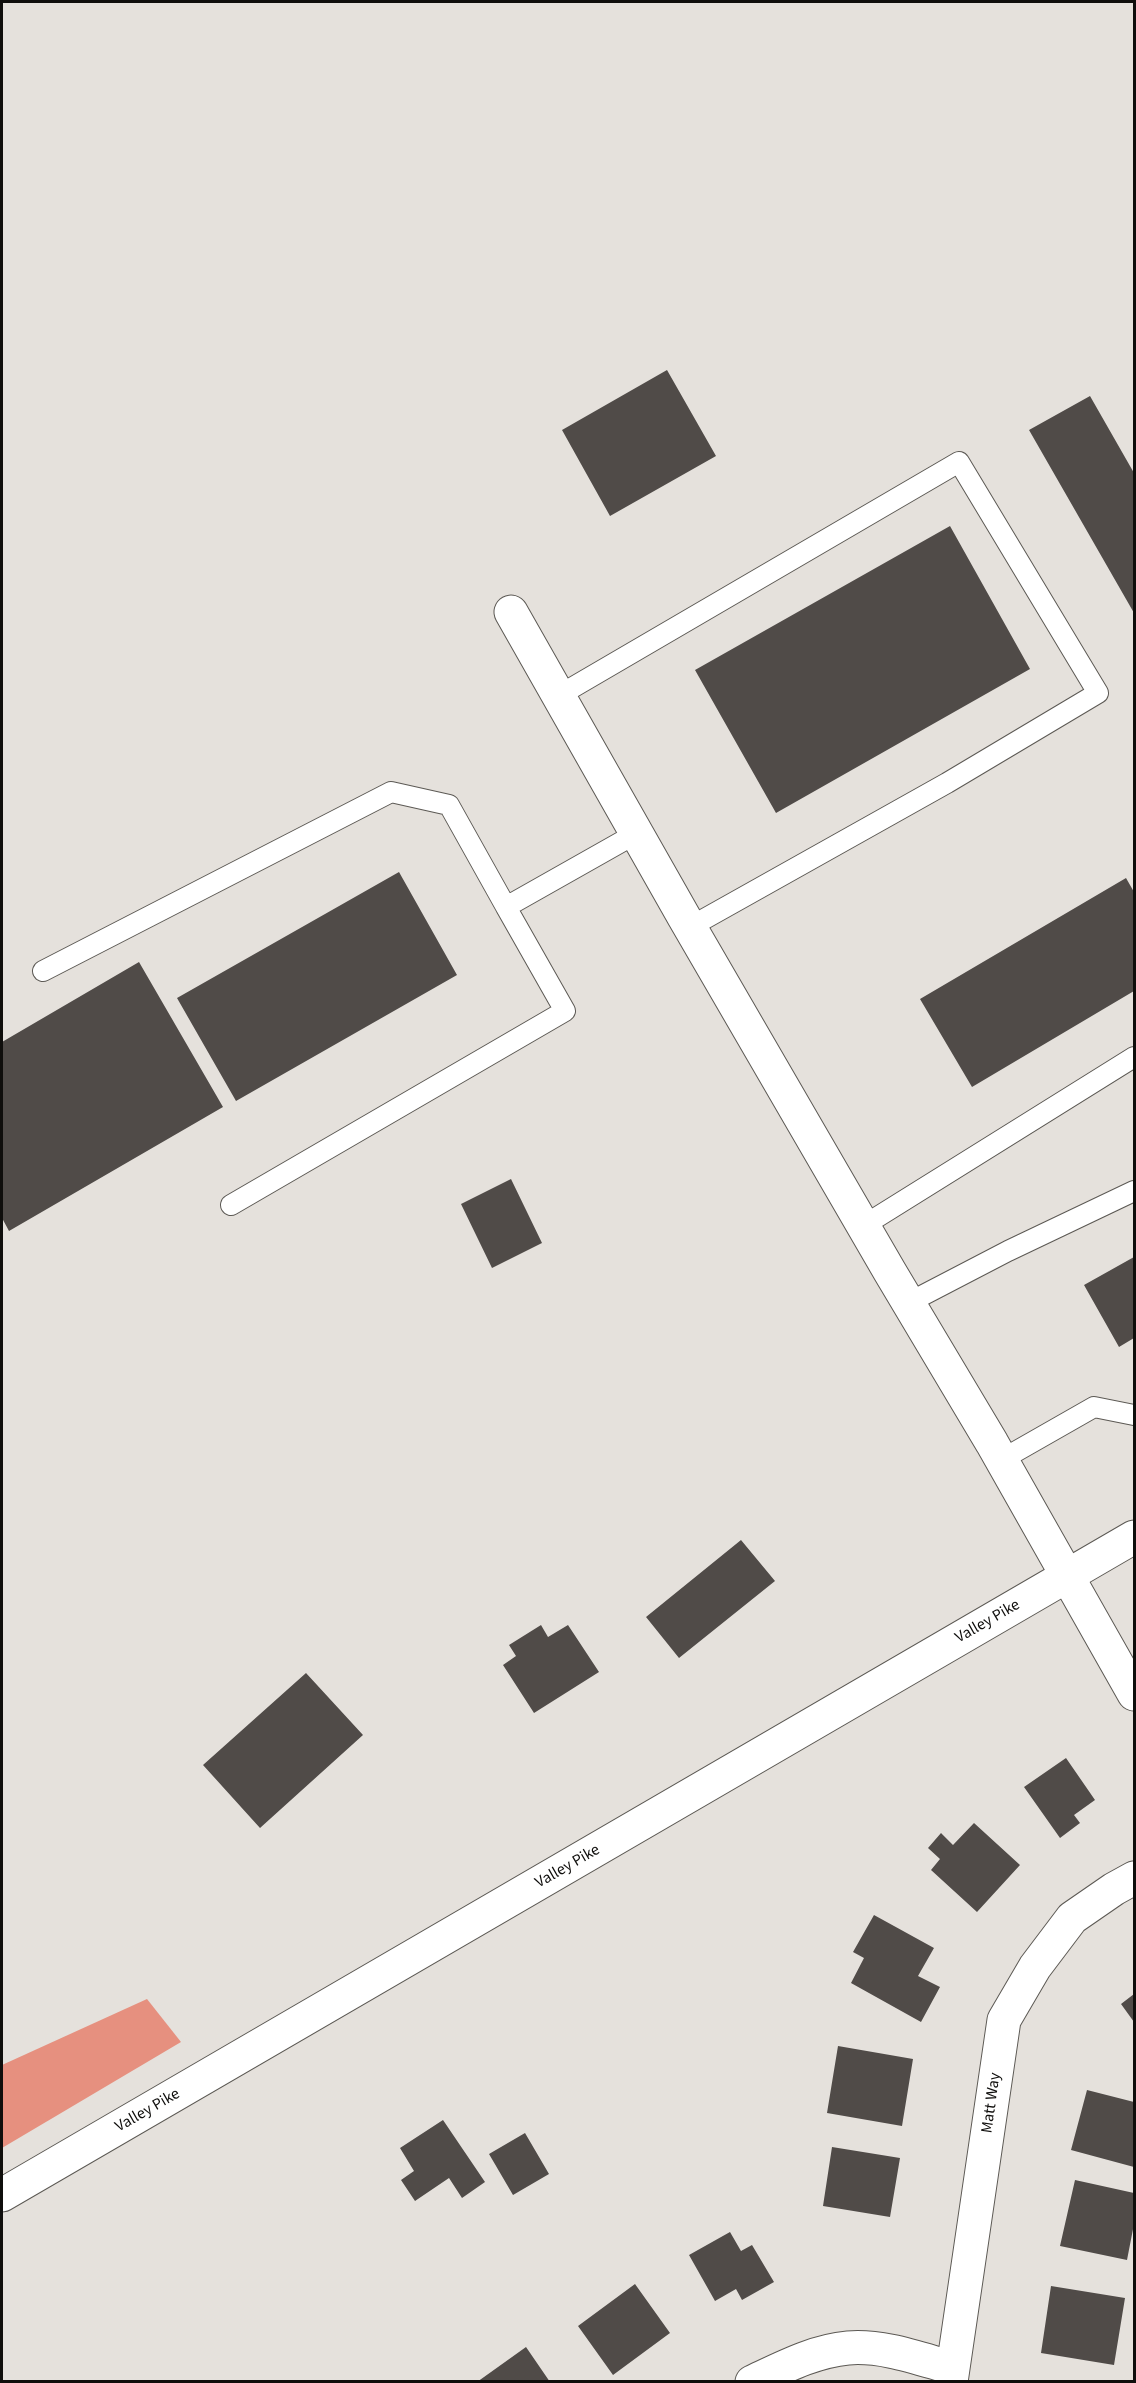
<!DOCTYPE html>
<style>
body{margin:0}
#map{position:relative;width:1136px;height:2383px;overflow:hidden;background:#e5e1dc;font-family:"Source Sans 3",sans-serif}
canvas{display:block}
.frame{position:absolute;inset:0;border:3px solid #0f0e0c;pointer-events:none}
</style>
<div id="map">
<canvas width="1136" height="2383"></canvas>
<div class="frame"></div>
</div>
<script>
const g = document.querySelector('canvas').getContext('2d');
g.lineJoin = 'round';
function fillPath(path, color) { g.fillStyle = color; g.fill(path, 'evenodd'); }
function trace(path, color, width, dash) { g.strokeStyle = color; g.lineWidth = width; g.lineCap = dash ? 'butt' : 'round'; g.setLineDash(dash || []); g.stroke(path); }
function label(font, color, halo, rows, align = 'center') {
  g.font = font + ' "Source Sans 3",sans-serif'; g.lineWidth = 6; g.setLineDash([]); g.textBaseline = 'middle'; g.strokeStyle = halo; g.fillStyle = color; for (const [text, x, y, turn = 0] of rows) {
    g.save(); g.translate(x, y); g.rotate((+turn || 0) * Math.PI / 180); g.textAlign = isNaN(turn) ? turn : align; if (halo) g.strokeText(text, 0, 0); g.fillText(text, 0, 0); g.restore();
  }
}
fillPath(new Path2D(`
 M147 1999 181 2042 2 2148V2065Z`), '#e6907f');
fillPath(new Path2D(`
 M667 370 716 456 610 516 562 430Z
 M1090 396 1134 473V613L1029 430Z
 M950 526 1030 669 776 813 695 670Z
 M399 872 457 975 236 1101 177 998Z
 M1126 878 1134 892V991L972 1087 920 999Z
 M139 962 223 1107 9 1231 2 1218V1042Z
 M511 1179 542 1243 492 1268 461 1204Z
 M1134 1257V1338L1119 1347 1084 1285Z
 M741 1540 775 1581 679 1658 646 1617Z
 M541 1625 548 1637 568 1625 599 1672 534 1713 503 1665 516 1656 509 1645Z
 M306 1673 363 1735 260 1828 203 1765Z
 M1066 1758 1095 1800 1074 1815 1080 1823 1060 1838 1024 1787Z
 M974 1823 1020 1865 977 1912 931 1870 940 1859 928 1848 941 1833 953 1845Z
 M874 1915 934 1948 918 1976 940 1987 921 2022 851 1983 864 1958 853 1952Z
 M1134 1994V2022L1121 2004Z
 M838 2046 913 2059 902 2126 827 2113Z
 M1087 2090 1134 2102V2167L1071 2150Z
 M443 2120 485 2182 462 2198 449 2178 415 2201 401 2180 414 2171 400 2148Z
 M525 2133 549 2174 513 2195 489 2154Z
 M832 2147 900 2158 890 2217 823 2206Z
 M1075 2180 1134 2193V2224L1127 2260 1060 2246Z
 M730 2232 741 2251 752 2245 774 2282 742 2300 736 2289 715 2301 689 2255Z
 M635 2284 670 2333 613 2375 578 2326Z
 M1051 2286 1125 2298 1114 2365 1041 2353Z
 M526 2347 550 2382H477Z`), '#504b48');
const service = new Path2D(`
 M558 696 959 462 1098 693 947 783 690 927
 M43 971 391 792 449 805 506 907 637 833
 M231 1205 565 1011 506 907
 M863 1226 1134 1057
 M908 1303 1008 1251 1134 1191
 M1001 1460 1094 1407 1134 1415`);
const minor = new Path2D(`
 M511 612 684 917 890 1272 992 1443 1134 1694
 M752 2382C782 2368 814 2351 848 2348 883 2345 920 2359 953 2368
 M951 2382 1004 2020 1035 1967 1072 1918 1114 1889 1134 1878`);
const tertiary = new Path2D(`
 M2 2195 1134 1537`);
trace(service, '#5c5954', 22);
trace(minor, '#5c5954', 35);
trace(tertiary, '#5c5954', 35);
trace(service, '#fff', 20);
trace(minor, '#fff', 33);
trace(tertiary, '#fff', 33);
label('16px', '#0f0e0c', '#fff', [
 ["Valley Pike",988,1622,-30],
 ["Valley Pike",568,1867,-30],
 ["Matt Way",992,2103,-82],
 ["Valley Pike",148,2111,-30]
]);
</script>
